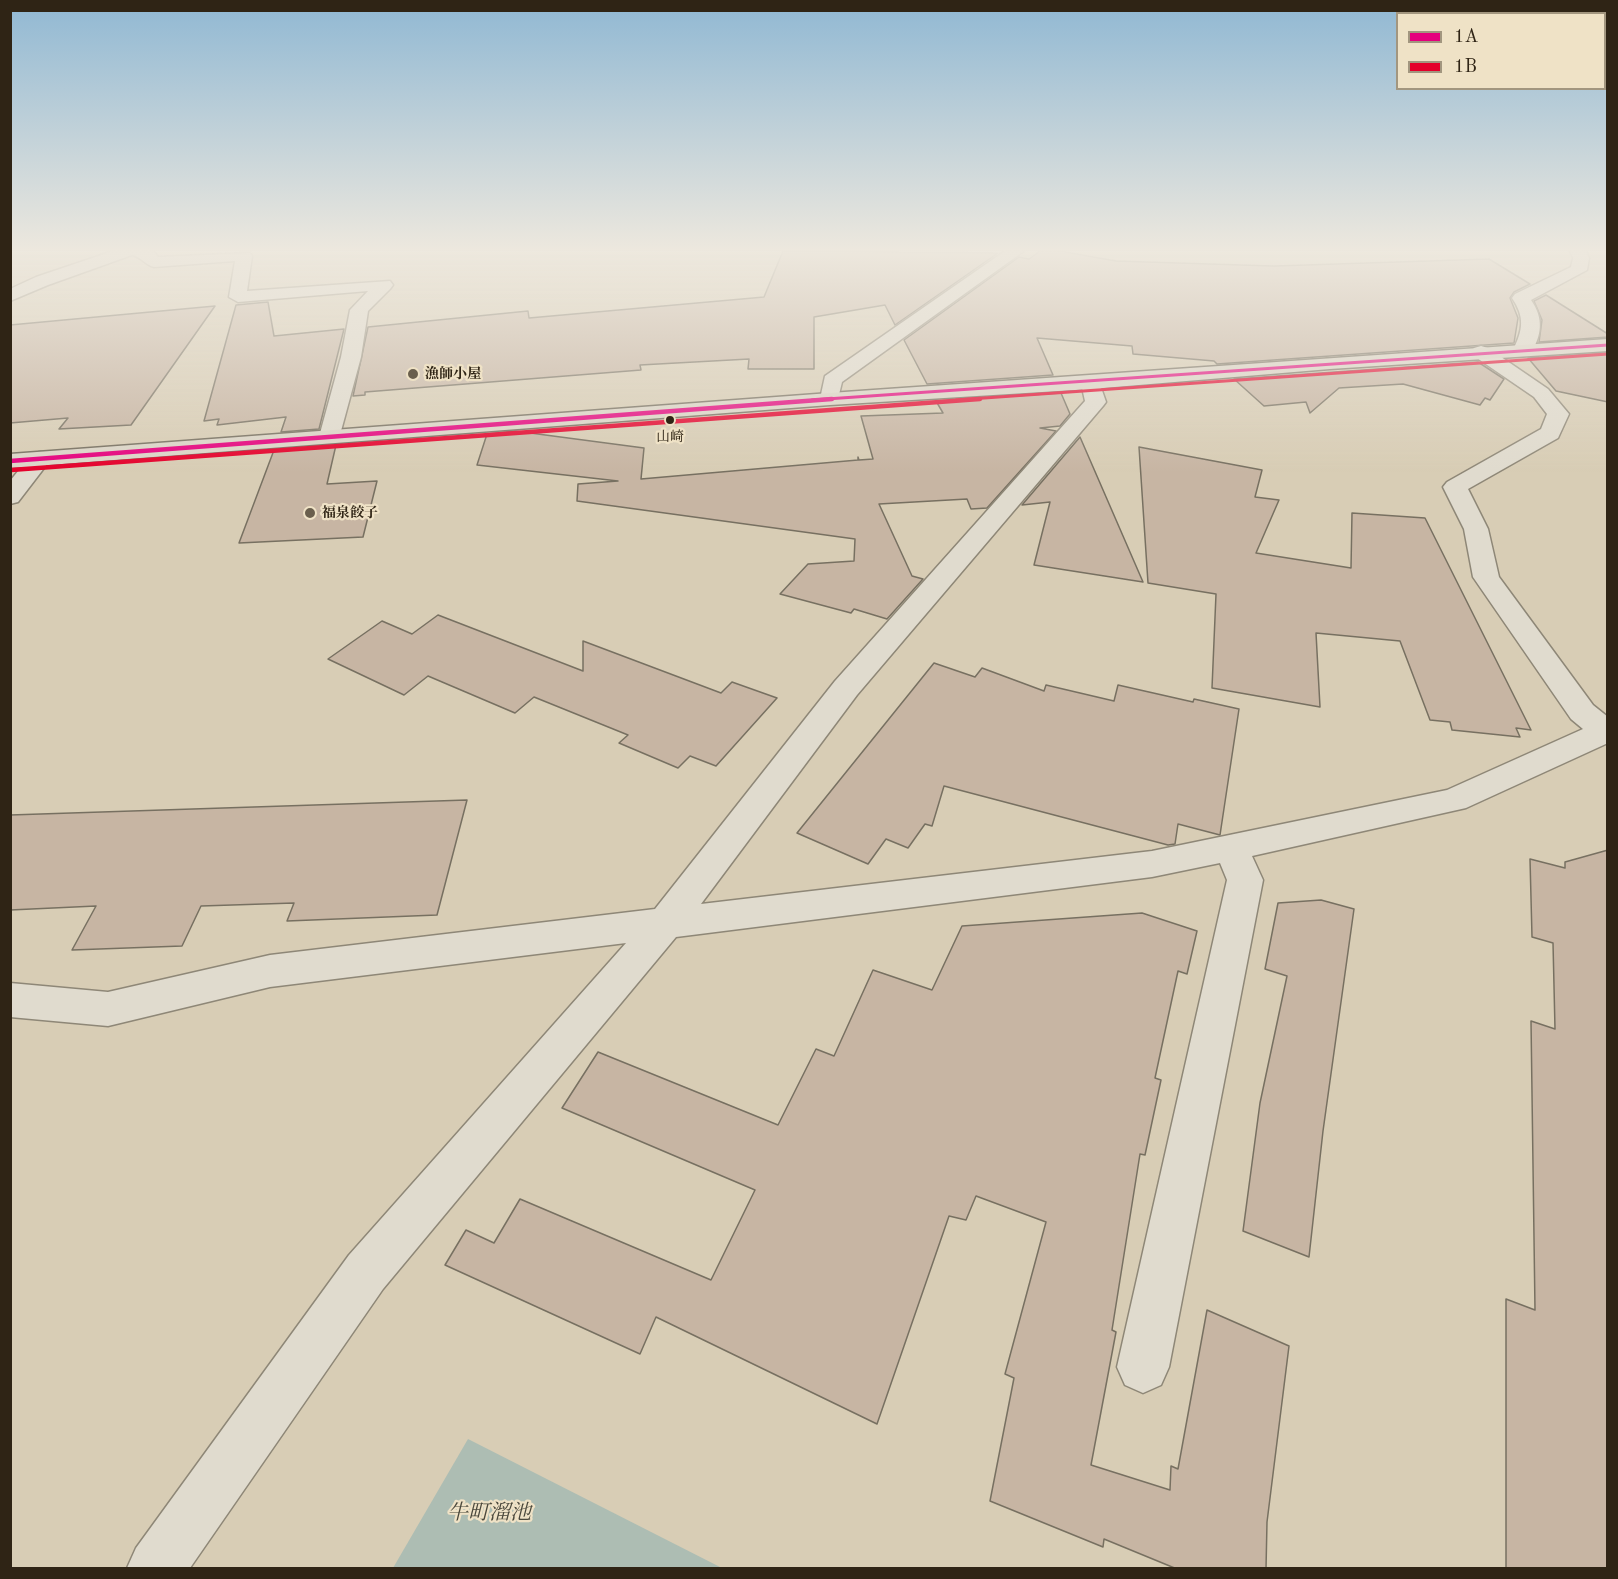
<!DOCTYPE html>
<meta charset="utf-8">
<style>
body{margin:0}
#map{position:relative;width:1618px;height:1579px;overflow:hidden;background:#d8cdb5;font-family:"Old Standard TT",serif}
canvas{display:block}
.frame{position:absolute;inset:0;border:12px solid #2f2415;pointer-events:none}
.legend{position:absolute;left:1396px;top:12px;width:210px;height:78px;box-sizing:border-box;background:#efe2c6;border:2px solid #a2967f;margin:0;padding:8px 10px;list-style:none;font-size:18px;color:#2f2415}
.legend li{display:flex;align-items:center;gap:12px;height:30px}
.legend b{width:30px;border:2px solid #a2967f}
</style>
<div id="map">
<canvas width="1618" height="1579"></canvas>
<div class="frame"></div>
<ul class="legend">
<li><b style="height:8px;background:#e5007d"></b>1A</li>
<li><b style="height:8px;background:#e4002b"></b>1B</li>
</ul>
</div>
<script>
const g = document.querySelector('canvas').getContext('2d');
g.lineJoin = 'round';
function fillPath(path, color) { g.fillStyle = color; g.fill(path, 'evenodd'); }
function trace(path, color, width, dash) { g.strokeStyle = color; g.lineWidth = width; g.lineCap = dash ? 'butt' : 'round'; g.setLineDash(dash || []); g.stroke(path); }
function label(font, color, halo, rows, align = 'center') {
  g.font = font + ' "Old Standard TT","Noto Serif JP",serif'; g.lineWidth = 4.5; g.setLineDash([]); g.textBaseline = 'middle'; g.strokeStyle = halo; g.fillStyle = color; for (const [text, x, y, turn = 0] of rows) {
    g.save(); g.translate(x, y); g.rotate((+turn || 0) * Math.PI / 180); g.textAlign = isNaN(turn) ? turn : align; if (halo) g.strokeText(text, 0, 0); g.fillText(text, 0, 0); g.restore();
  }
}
fillPath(new Path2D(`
 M468 1439 722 1568H393Z`), '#adbdb3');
const building = new Path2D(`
 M783 251 998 253 895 325 885 305 814 317V369H748L749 359 640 365 641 370 365 392V395L353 396 368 327 528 311 529 318 764 297Z
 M1040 251H1060L1116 261 1274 266 1489 259 1530 284 1514 292 1510 298 1518 318 1514 343 1217 364 1214 361 1133 354 1132 346 1037 338 1053 375 927 384 904 340 1019 257 1029 259Z
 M1546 295 1608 334V337L1539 342 1542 320 1534 301Z
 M268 302 274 336 344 329 319 429 281 432 286 417 217 425 219 419 204 421 236 305Z
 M215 306 131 425 59 429 68 418 10 423V325Z
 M1608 353V402L1556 391 1528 358Z
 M1478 362 1504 379 1490 400 1485 398 1480 405 1403 384 1339 388 1310 413 1306 402 1264 406 1234 379Z
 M1061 393 1070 414 1060 426 1040 428 1056 431 987 508 971 509 967 499 879 504 912 576 923 579 887 619 854 609 851 613 780 594 808 564 854 561 855 539 577 501 578 484 618 481 477 465 487 434 515 431 644 448 641 479 858 460V457L859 460 873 459 861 416 943 413 936 401Z
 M1080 437 1143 582 1034 565 1050 502 1022 505Z
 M336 445 327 484 377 481 363 537 239 543 274 450Z
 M1139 447 1262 470 1255 497 1279 500 1256 553 1351 568 1352 513 1425 518 1531 730 1516 728 1520 737 1452 730 1450 722 1430 720 1400 641 1316 633 1320 707 1212 688 1216 594 1148 583Z
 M438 615 583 671V641L721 693 732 682 777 698 716 766 690 756 678 768 619 743 628 735 534 697 515 713 428 676 404 695 328 659 382 621 412 634Z
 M934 663 975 677 982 668 1044 691 1046 685 1114 701 1118 685 1193 702 1194 699 1239 709 1220 835 1178 824 1175 844 1168 845 944 786 932 826 925 824 908 848 886 839 868 864 797 833Z
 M467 800 437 915 287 921 294 903 201 906 182 946 72 950 96 906 10 910V815Z
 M1608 850V1569H1506V1299L1535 1310 1531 1021 1555 1029 1553 943 1532 937 1530 859 1565 868V862Z
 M1321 900 1354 909 1323 1131 1309 1257 1243 1231 1260 1103 1287 976 1265 969 1278 903Z
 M1142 913 1197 931 1187 974 1178 971 1155 1078 1161 1080 1145 1155 1140 1154 1112 1330 1116 1332 1091 1465 1170 1490 1171 1466 1178 1469 1207 1310 1289 1346 1267 1522 1266 1569H1177L1104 1539 1103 1547 990 1501 1014 1378 1005 1374 1046 1222 976 1196 966 1220 949 1216 877 1424 656 1317 640 1354 445 1265 466 1230 494 1243 520 1199 711 1280 755 1190 562 1108 598 1052 778 1125 816 1049 834 1056 873 970 932 990 962 926Z`);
fillPath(building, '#c7b5a3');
trace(building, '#777061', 1.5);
const minor = new Path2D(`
 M113 251H153L158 257 250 253 252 256 247 291 390 281 393 285 390 289 368 311 361 357 338 442H322L319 437 341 357 350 310 368 291 238 302 229 297 235 261 154 267C145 265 142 257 132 255L48 285 10 301V289L36 277Z
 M1005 251H1024L842 382 837 403H823L820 399 825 376Z
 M1570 251H1586L1589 258 1587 270 1531 300C1544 318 1542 336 1530 354H1516L1513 350C1523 330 1525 317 1512 298L1515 294 1571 267 1573 258Z
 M1481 346 1488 348 1548 389 1569 414 1558 438 1468 489 1488 529 1499 577 1593 705 1608 717V743L1466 808 1252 856 1263 880 1169 1367 1161 1385 1143 1393 1125 1385 1117 1367 1227 880 1220 863 1152 877 676 937 383 1289 190 1568H127L136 1548 349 1255 626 943 270 987 108 1026 10 1017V983L108 992 270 955 655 909 835 681 1085 401 1081 383 1084 379H1098L1106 402 1103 406 857 695 701 904 1152 851 1447 790 1583 729 1571 719 1473 577 1464 529 1443 487 1447 482 1541 429 1547 414 1534 397 1474 356 1471 352 1474 348Z
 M40 452 48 454 51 459 18 502 10 504V481L32 454Z`);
const highway = new Path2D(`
 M1608 339V351L1330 369 1091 389 830 405 10 468V454L830 393Z`);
trace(minor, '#8e8777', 3);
trace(highway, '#777061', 3);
fillPath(minor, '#e0dbce');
fillPath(highway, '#dbd5c7');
trace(new Path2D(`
 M812 400 1608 345`), '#e5007d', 3);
trace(new Path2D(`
 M10 461 832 399`), '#e5007d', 4.5);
trace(new Path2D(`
 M956 400 1608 354`), '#e4002b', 3);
trace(new Path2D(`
 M11 470 980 399`), '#e4002b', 4.5);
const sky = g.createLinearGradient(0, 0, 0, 472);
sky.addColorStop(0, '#90b8d3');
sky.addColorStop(0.53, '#ede8de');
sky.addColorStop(1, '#ede8de00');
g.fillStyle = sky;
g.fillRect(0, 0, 1618, 472);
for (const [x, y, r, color] of [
 [413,374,6,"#6a5f4d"],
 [670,420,5,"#2f2415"],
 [310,513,6,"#6a5f4d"]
]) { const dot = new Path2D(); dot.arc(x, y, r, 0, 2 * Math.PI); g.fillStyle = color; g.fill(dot); trace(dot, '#efe2c6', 2); }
label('bold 14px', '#2f2415', '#efe2c6', [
 ["漁師小屋",425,374],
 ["福泉餃子",322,513]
], 'left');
label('14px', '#2f2415', '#efe2c6', [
 ["山崎",670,437]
]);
label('italic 21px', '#4a483c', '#efe2c6', [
 ["牛町溜池",489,1513]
]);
</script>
